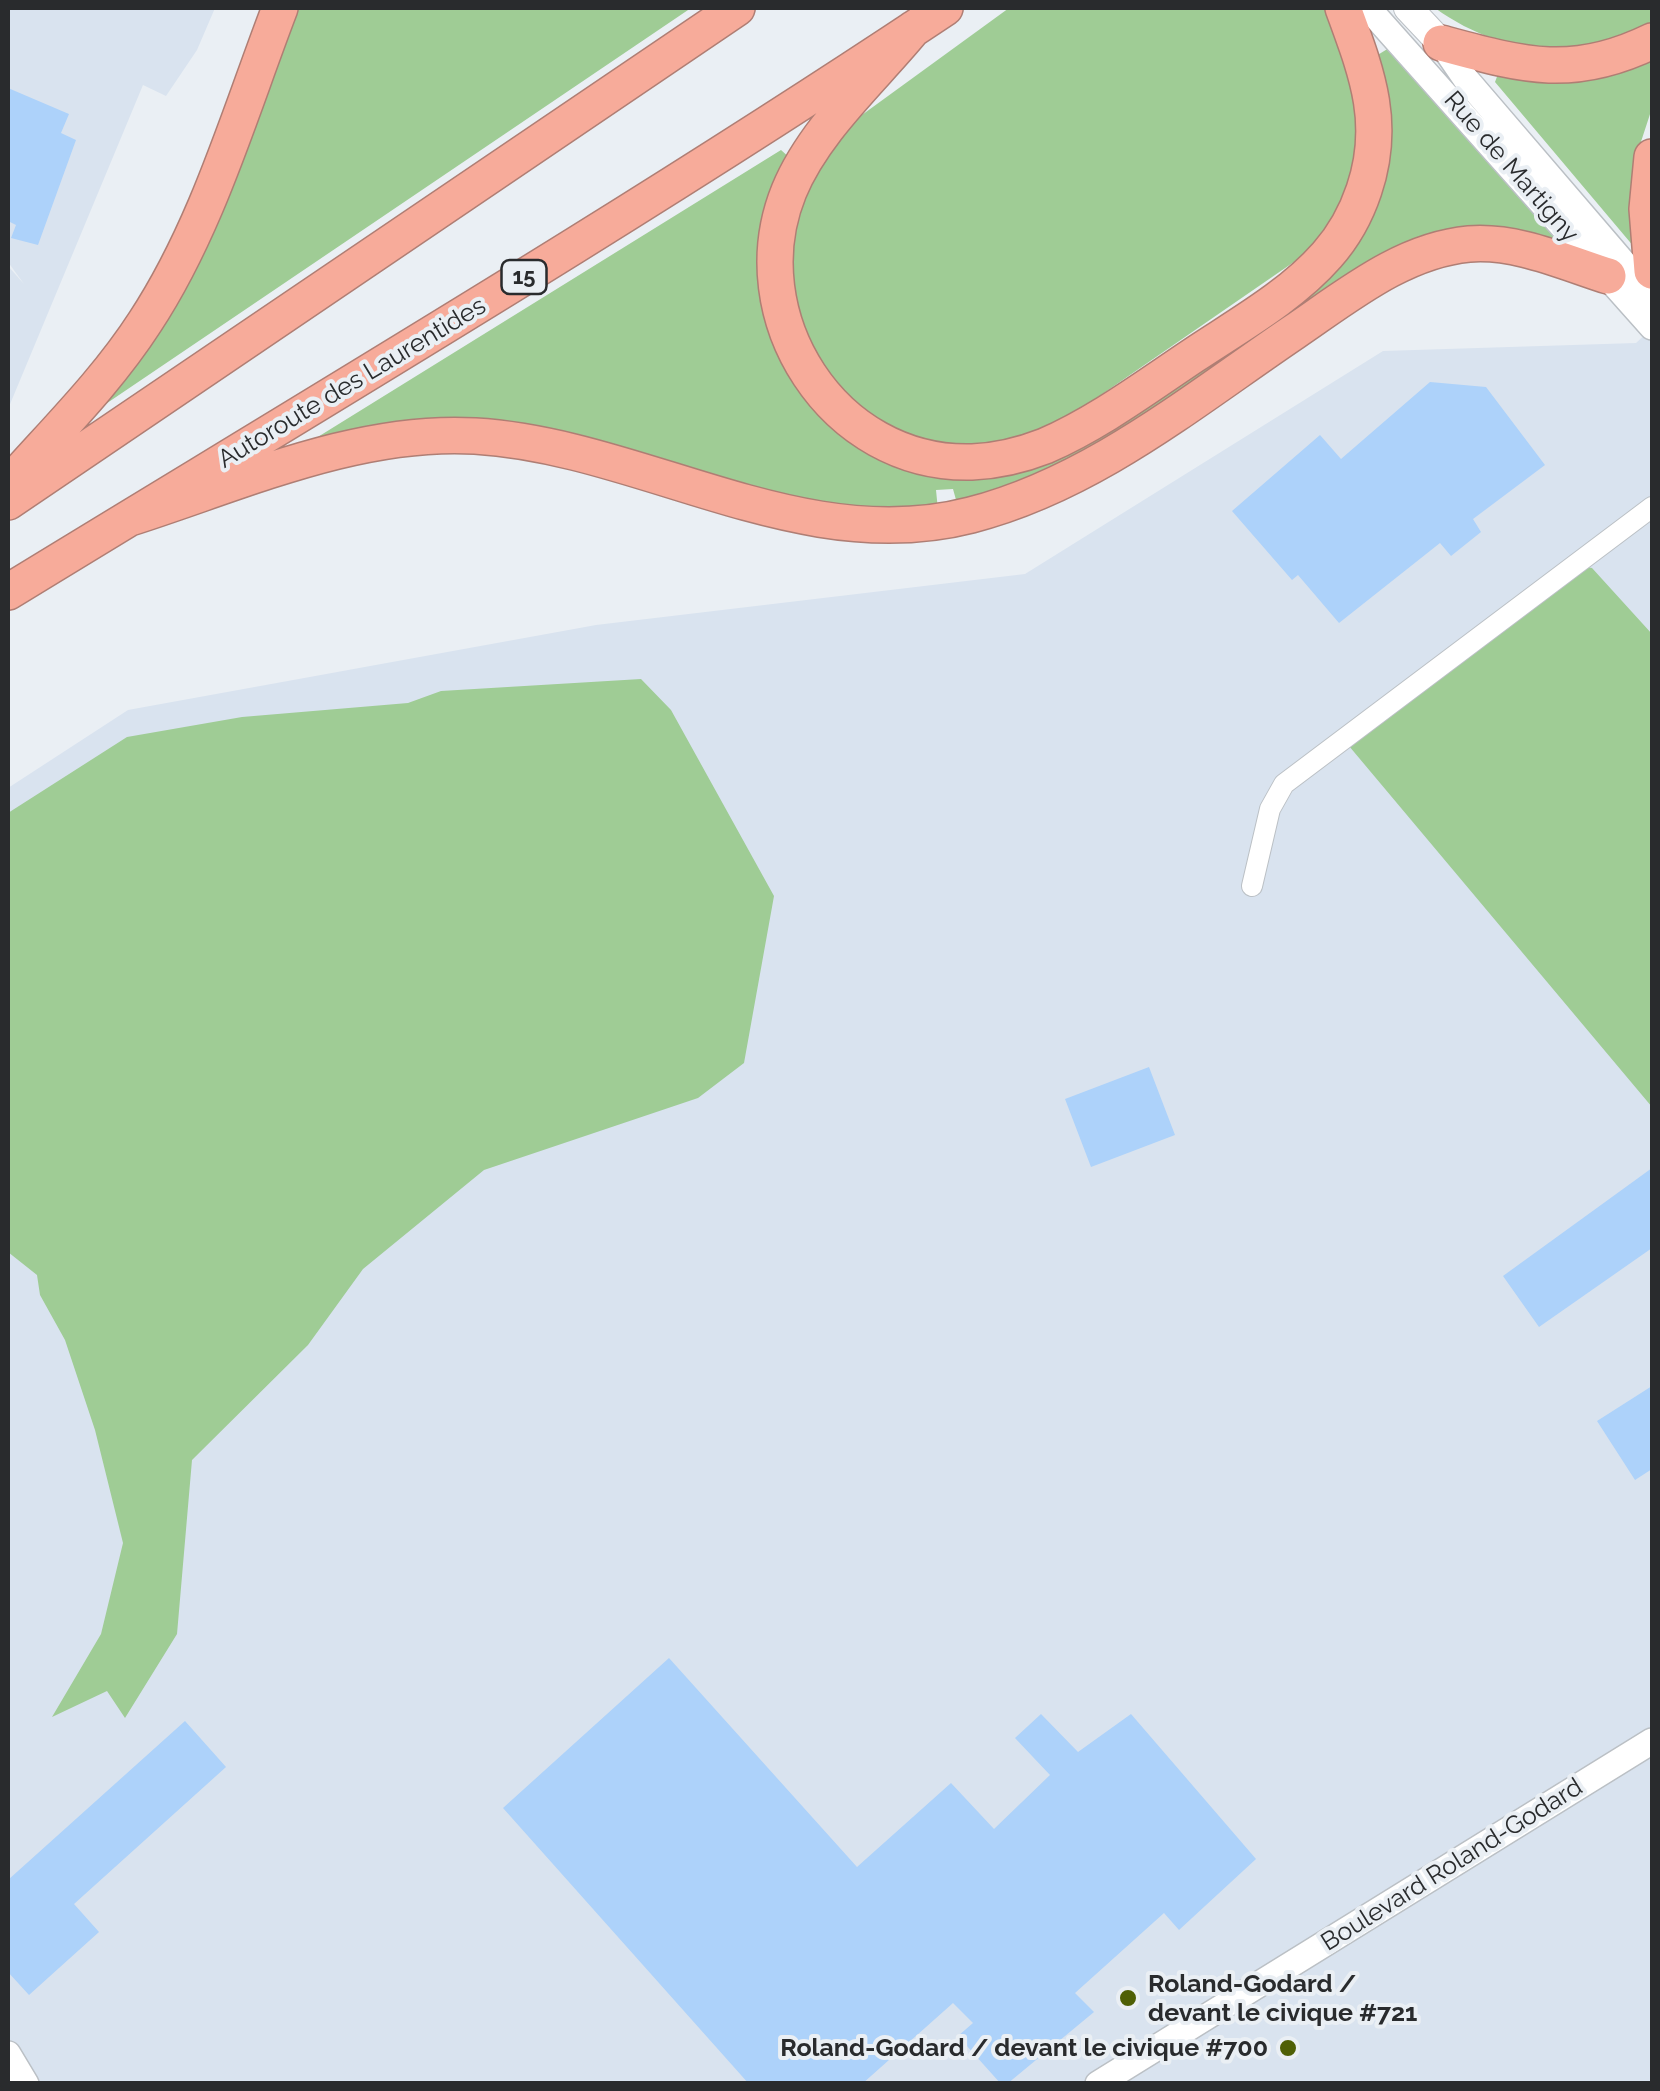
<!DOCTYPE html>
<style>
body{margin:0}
#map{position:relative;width:1660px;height:2091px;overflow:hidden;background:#eaeff4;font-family:Raleway,sans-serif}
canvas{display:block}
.frame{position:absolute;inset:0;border:10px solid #292b2d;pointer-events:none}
</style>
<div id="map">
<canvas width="1660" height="2091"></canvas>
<div class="frame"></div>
</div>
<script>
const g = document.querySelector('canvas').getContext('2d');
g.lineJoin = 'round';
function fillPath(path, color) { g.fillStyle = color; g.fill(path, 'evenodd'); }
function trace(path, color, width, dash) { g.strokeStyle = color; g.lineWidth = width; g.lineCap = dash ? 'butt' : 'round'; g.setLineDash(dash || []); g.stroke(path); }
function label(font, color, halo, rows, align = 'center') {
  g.font = font + ' Raleway,sans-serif'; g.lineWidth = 8; g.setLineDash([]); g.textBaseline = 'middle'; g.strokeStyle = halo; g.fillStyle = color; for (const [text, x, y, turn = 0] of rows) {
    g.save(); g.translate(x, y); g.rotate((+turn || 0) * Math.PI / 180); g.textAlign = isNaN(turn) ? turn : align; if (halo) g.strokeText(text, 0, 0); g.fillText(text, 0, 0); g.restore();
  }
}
fillPath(new Path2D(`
 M8 8H215L197 50 166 96 143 85 8 409V266L24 284 8 262Z
 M1652 328V2083L8 2084V788L128 710 596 625 1025 574 1383 351 1636 343Z`), '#d9e3ef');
fillPath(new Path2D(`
 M292 8H691L85 418Z
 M1009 8H1325C1358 55 1366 122 1353 178 1347 206 1323 234 1304 255L1053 428 980 447 905 437 840 396 797 322 788 248 815 166 855 120Z
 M1435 8H1652V24C1582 65 1500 55 1435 8Z
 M1389 48 1567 249 1494 232 1063 469 958 507 953 489 936 490 938 510H845L559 435 300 448 781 150 791 159 760 249 759 280 774 344 786 371 817 413 862 450 915 472 1034 465 1378 201C1396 145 1393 112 1376 56Z
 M1652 55V108L1637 154 1640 254 1495 82 1498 74Z
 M1576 565 1592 568 1652 634V1107L1349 746Z
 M641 679 671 710 774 896 744 1063 698 1098 484 1170 363 1269 308 1345 192 1460 177 1634 125 1718 107 1691 52 1717 101 1634 123 1543 95 1430 65 1340 40 1295 37 1275 8 1252V813L127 737 242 717 408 703 441 691Z`), '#9fcc95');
fillPath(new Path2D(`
 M8 88 69 114 61 133 76 140 38 245 11 238 16 225 8 221Z
 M1430 382 1486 387 1545 465 1473 519 1481 532 1451 556 1440 543 1339 623 1298 575 1292 580 1232 511 1320 435 1341 459Z
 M1149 1067 1175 1135 1091 1167 1065 1099Z
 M1652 1168V1248L1539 1327 1503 1276Z
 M1652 1386V1469L1635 1480 1597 1421Z
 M669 1658 857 1867 951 1783 994 1829 1050 1775 1015 1738 1041 1714 1078 1752 1131 1714 1256 1859 1179 1930 1164 1913 1075 1993 1094 2012 1007 2084H1001L958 2036 973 2023 953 2003 862 2084H749L503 1808Z
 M185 1721 226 1767 74 1904 99 1932 29 1995 8 1972V1880Z`), '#add2fa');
const minor = new Path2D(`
 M1252 886 1270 809 1284 784 1652 507`);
const tertiary = new Path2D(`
 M1368 8 1652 327
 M1441 43 1465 78 1652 296
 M8 2054 26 2084
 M1098 2084 1652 1741`);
const secondary = new Path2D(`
 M1408 8 1441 43`);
const motorway = new Path2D(`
 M913 29C872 79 814 130 789 191 738 316 833 466 972 462 997 461 1022 455 1045 446 1098 423 1146 387 1194 355 1239 325 1291 296 1327 255 1343 237 1356 214 1364 190 1387 122 1366 71 1343 8
 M1441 43C1522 65 1572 80 1652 41
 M1652 157 1647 209 1652 271
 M8 485C55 432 107 381 145 322 207 228 240 112 280 8
 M8 502 737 8
 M130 518C240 483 357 429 475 436 643 446 801 559 971 515 1092 484 1192 401 1294 332 1347 296 1403 250 1469 244 1516 240 1564 262 1608 276
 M8 592C322 400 639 212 945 8`);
trace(minor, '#bbc0c5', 22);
trace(tertiary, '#bbc0c5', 28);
trace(secondary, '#bbc0c5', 30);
trace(motorway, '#af7e74', 38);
trace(minor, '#fff', 20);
trace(tertiary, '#fff', 25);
trace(secondary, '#fff', 28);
trace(motorway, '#f7ab9a', 35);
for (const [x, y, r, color] of [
 [1128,1998,10,"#4f6006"],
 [1288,2048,10,"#4f6006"]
]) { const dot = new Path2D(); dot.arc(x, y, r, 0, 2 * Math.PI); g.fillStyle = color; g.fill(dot); trace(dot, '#eaeff4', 4); }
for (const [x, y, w] of [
 [524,277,45]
]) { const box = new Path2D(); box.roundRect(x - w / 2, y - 17, w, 34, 8); g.fillStyle = '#eaeff4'; g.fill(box); trace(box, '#292b2d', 2.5); }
label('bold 22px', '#292b2d', null, [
 ["15",524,277]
]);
label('25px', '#292b2d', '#eaeff4', [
 ["Rue de Martigny",1511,167,49],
 ["Autoroute des Laurentides",352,383,-31],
 ["Boulevard Roland-Godard",1452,1865,-32]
]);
label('bold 25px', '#292b2d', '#eaeff4', [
 ["Roland-Godard /",1148,1984],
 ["devant le civique #721",1148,2013],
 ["Roland-Godard / devant le civique #700",1268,2048,"right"]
], 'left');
</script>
